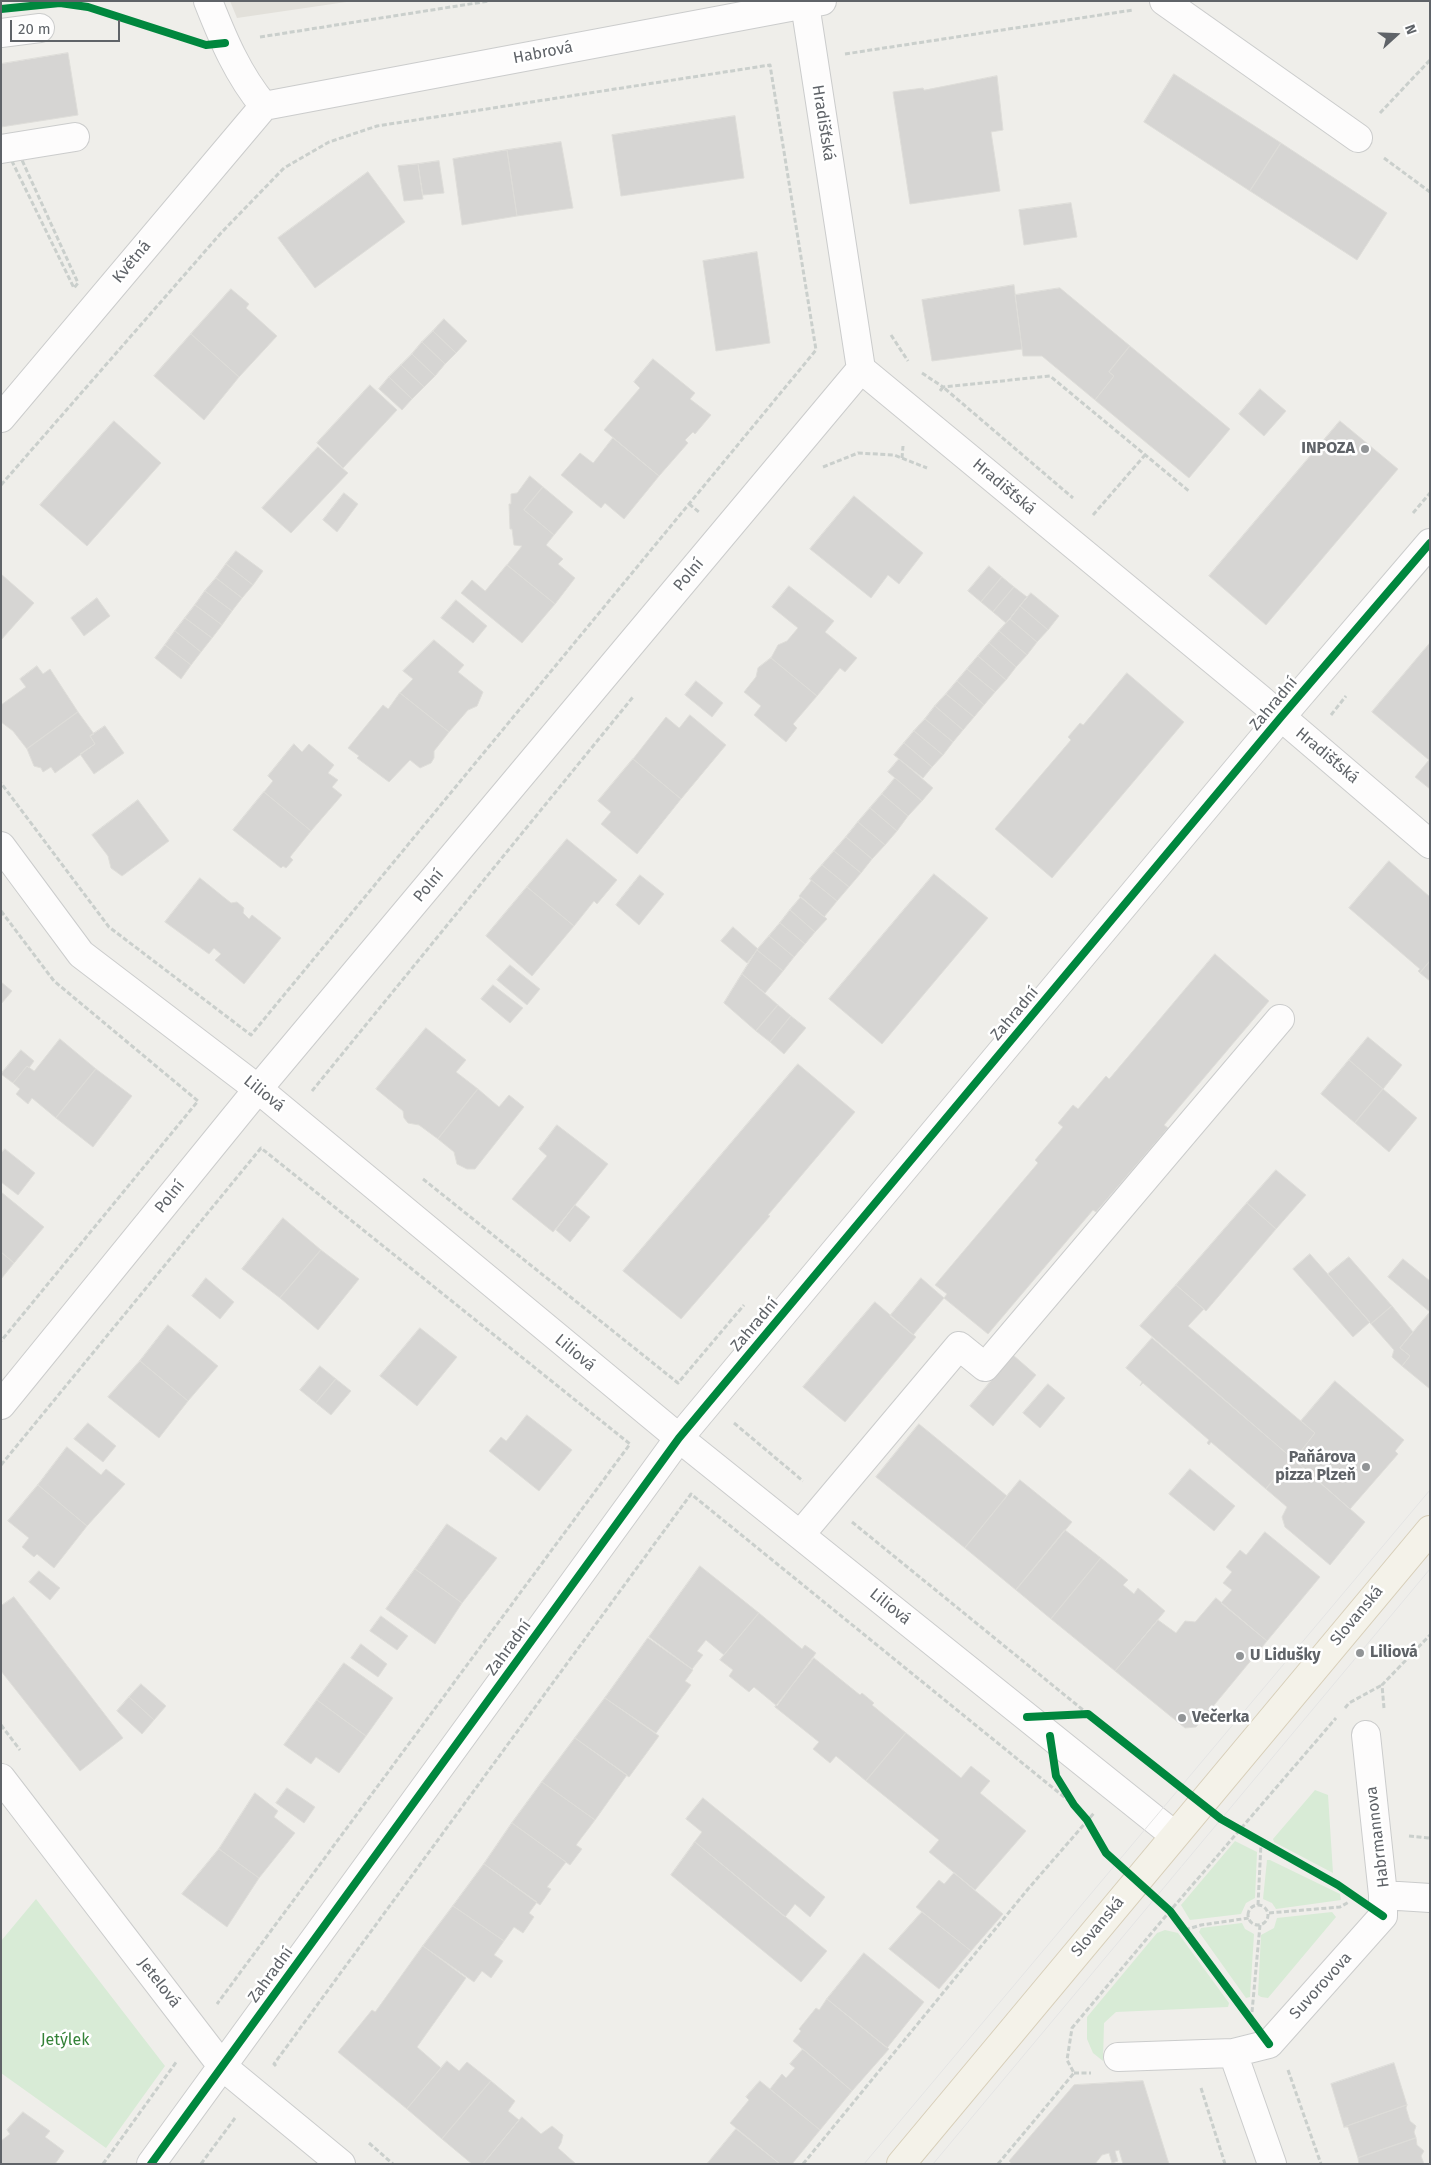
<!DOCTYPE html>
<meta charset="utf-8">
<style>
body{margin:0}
#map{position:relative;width:1431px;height:2165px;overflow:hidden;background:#efeeea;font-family:"Fira Sans",sans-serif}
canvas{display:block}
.frame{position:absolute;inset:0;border:2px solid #5f6368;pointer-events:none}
.north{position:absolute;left:1371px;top:10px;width:50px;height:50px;-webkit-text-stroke:4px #fff;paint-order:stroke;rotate:70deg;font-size:14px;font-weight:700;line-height:20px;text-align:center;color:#5f6368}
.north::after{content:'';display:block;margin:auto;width:18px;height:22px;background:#5f6368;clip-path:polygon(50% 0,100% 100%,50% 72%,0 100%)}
.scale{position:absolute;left:10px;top:20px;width:110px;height:22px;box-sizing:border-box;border:2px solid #5f6368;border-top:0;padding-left:6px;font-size:15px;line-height:18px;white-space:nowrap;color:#5f6368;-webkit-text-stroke:4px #fff;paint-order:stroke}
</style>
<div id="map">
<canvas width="1431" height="2165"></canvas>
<div class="frame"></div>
<div class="north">N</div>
<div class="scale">20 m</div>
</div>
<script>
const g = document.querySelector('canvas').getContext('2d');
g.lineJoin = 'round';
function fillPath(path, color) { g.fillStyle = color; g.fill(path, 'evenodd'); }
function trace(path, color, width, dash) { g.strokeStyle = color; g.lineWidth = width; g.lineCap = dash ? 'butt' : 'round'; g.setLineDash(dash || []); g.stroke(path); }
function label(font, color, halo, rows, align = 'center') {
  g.font = font + ' "Fira Sans",sans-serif'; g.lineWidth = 5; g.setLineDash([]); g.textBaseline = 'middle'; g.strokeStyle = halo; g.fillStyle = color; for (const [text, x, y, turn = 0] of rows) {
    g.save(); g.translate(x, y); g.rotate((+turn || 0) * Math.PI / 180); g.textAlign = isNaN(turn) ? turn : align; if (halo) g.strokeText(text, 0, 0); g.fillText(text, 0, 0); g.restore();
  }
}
fillPath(new Path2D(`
 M230 1H353L237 18Z`), '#e2e0da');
fillPath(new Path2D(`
 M1315 1790 1328 1795 1333 1873 1274 1842 1273 1839Z
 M1235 1841 1257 1852 1255 1898 1246 1903 1241 1914 1190 1920 1181 1905Z
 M1267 1860H1270L1340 1894 1341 1900 1276 1909 1272 1903 1263 1899Z
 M36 1899 165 2066 106 2148 1 2073V1941Z
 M1332 1912 1336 1917 1268 1998 1261 1997 1258 1995 1261 1935 1274 1928 1277 1918Z
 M1242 1923 1245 1929 1254 1934 1250 1997 1246 1998 1199 1932 1201 1928Z
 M1165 1930 1178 1933 1229 2003 1228 2007 1116 2012 1104 2023 1103 2061 1093 2053 1087 2039V2017L1157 1933Z`), '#d8ebd6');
const building = new Path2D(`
 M68 53 78 115 1 127V64Z
 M1174 74 1281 143 1250 191 1144 122Z
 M997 76 1003 130 991 132 1000 191 910 204 893 92 923 88 924 90Z
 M735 116 744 178 621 196 612 135Z
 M561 142 573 208 517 216 507 150Z
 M1281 143 1387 213 1357 260 1250 191Z
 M507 150 517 216 462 225 453 159Z
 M439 161 444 193 423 195 418 164Z
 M418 164 423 199 404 201 398 166Z
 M368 172 405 222 315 288 278 238Z
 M1071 203 1077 237 1024 245 1019 210Z
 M757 252 770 343 716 351 703 261Z
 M1014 285 1022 349 932 361 922 300Z
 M1060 288 1130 346 1109 372 1114 376 1095 400 1042 356H1023L1015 295Z
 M231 289 249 304 246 308 277 336 239 377 191 334Z
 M444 319 467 341 456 353 433 331Z
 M433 331 456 353 445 364 422 342Z
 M191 334 239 377 204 420 154 376Z
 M422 342 445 364 435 376 412 354Z
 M1130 346 1230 429 1189 478 1095 400 1114 376 1109 372Z
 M412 354 435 376 424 387 401 365Z
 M653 359 695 393 690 399 711 415 695 434 693 432 685 440 688 443 659 476 604 430 640 388 634 382Z
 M401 365 424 387 412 399 389 377Z
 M389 377 412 399 402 410 379 389Z
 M370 385 397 410 343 468 317 443Z
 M1260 389 1286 411 1264 436 1239 414Z
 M114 421 161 463 87 546 40 505Z
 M1340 421 1398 469 1266 625 1209 576Z
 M613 438 659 476 624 519 605 503 601 508 561 475 580 453 593 463Z
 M318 447 348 473 291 533 262 508Z
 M530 476 543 487 524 510 554 535 546 545 563 559 558 564 575 578 555 604 507 565 522 546 514 545 512 529H510L509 504H511V494L517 493Z
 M543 487 573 512 554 535 524 510Z
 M344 493 358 504 337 532 323 520Z
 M854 496 923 553 899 584 888 575 871 598 810 549Z
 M236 551 263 571 253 585 226 564Z
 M226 564 253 585 242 598 216 578Z
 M507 565 555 604 522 643 461 593 472 580 485 591Z
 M989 566 1002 577 981 602 968 591Z
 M1 574 34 603 1 640Z
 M1002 577 1014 587 993 612 981 602Z
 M216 578 242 598 232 611 205 591Z
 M789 586 834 621 825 632 857 658 845 672 840 668 817 696 771 658 778 645 787 641 798 628 772 607Z
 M1014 587 1027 597 1006 623 993 612Z
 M205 591 232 611 222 625 195 605Z
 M1031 593 1059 616 1048 630 1020 606Z
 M97 598 110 616 84 636 71 618Z
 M456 600 487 626 473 643 441 618Z
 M195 605 222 625 212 638 185 618Z
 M1020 606 1048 630 1037 642 1010 619Z
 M185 618 212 638 201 652 175 631Z
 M1010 619 1037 642 1027 655 999 631Z
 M175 631 201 652 191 665 165 645Z
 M999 631 1027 655 1016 667 989 643Z
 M434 640 464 665 458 672 483 692 477 706 468 710 449 732 400 693 413 679 403 671Z
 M989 643 1016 667 1006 680 978 656Z
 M1430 643V789L1415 777 1429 760 1372 712Z
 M165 645 191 665 181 679 155 658Z
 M978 656 1006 680 995 692 967 669Z
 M771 658 817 696 793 724 797 728 786 742 754 715 761 706 744 692 756 677 758 668Z
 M37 666 43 674 50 669 78 712 27 749 13 731 1 722V705L26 687 20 679Z
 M967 669 995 692 984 705 957 681Z
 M1127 673 1184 722 1052 878 995 829 1071 740 1068 737 1080 723 1083 725Z
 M696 681 723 703 712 717 685 695Z
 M957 681 984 705 974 717 946 694Z
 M400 693 449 732 434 751V758L431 763 420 768 410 760 389 782 357 758 359 756 348 748 383 705 388 709Z
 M946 694 974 717 963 730 935 706Z
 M935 706 963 730 953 742 925 719Z
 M78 712 94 734 90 736 95 744 55 773 51 767 43 772 41 768 34 766 27 749Z
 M690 715 726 745 681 799 633 759 666 717 679 728Z
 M925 719 953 742 943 755 914 731Z
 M105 726 124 753 94 774 80 754 95 744 90 736Z
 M914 731 943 755 932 767 904 743Z
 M904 743 932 767 923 778 894 755Z
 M294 744 302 752 309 744 334 765 328 773 338 780 332 787 342 795 311 831 264 792 273 781 268 776Z
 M633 759 681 799 637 854 601 824 611 812 598 801Z
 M899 759 933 788 922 801 888 772Z
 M895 778 922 801 908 816 882 794Z
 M264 792 311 831 290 857 293 860 286 868 283 866 281 868 233 830Z
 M882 794 908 816 897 831 870 808Z
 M138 800 169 841 122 876 111 868 108 856 92 835Z
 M870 808 897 831 885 845 858 822Z
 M858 822 885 845 872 859 846 837Z
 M846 837 872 859 861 873 834 851Z
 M567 839 617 880 597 904 594 901 574 926 527 887Z
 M834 851 861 873 849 887 822 865Z
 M1389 861 1430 897V961L1420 973 1418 971 1420 969 1349 908Z
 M822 865 849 887 837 901 810 879Z
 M934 874 988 918 882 1044 829 999Z
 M640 875 664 894 639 925 616 905Z
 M200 878 231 903 237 902 244 908 243 913 249 919 252 915 281 938 244 984 215 960 221 954 214 948 209 954 165 922Z
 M810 879 837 901 824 917 799 896 811 881Z
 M527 887 574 926 532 976 486 936Z
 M801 897 827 919 815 932 790 910Z
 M790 910 815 932 805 944 780 923Z
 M780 923 805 944 794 957 769 936Z
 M733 927 758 949 747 963 721 941Z
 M769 936 794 957 783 971 757 950Z
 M757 950 783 971 765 993 742 974Z
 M1215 954 1269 1001 1164 1125 1168 1128 1096 1212 1093 1210 988 1334 944 1298 947 1294 935 1285 1038 1163 1035 1160 1063 1127 1058 1123 1073 1105 1078 1109 1106 1076 1109 1079Z
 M1430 961V981L1420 973Z
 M510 965 540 989 527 1005 497 980Z
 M742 974 778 1005 756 1031 724 1003Z
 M1 982 12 991 1 1004Z
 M493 985 523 1008 510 1023 481 999Z
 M778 1005 791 1016 770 1042 756 1031Z
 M791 1016 806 1028 784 1054 770 1042Z
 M426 1028 466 1060 456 1072 478 1089 438 1139 419 1125 408 1123 404 1118 403 1111 376 1089Z
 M1368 1037 1402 1065 1383 1089 1349 1060Z
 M60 1039 96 1069 56 1118 32 1098 28 1104 16 1094 20 1089 13 1083 27 1066 34 1071Z
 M21 1050 34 1061 29 1068 27 1066 13 1083 1 1074Z
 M1349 1060 1383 1089 1355 1123 1321 1094Z
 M798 1064 855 1112 768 1215 770 1216 681 1319 623 1271Z
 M96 1069 132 1096 93 1147 56 1118Z
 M478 1089 499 1107 509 1095 524 1107 475 1169H467L457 1164 454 1152 438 1139Z
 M1383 1089 1417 1118 1389 1152 1355 1123Z
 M557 1125 608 1164 553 1232 512 1199 547 1156 539 1149Z
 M5 1149 35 1173 18 1195 1 1182V1153Z
 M1276 1170 1306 1195 1276 1229 1247 1203Z
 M1 1192 44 1227 14 1263 1 1252Z
 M1247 1203 1276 1229 1206 1311 1176 1285Z
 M575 1205 590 1217 570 1242 556 1230Z
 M283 1218 321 1250 280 1298 242 1269Z
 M321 1250 359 1279 318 1330 280 1298Z
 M1 1252 14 1263 1 1279Z
 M1310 1254 1370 1322 1353 1337 1293 1269Z
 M1349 1257 1392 1306 1371 1324 1328 1274Z
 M1403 1259 1430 1281V1312L1388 1277Z
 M206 1278 234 1302 220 1319 192 1296Z
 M921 1278 944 1298 913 1335 890 1316Z
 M1176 1285 1204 1309 1188 1326 1315 1433 1294 1460 1140 1326Z
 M875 1302 916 1337 845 1422 803 1387Z
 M1392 1306 1413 1332 1400 1348 1410 1356 1402 1366 1392 1357 1394 1350 1371 1324Z
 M1430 1312V1389L1402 1366 1410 1356 1400 1348Z
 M168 1325 218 1366 188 1401 140 1361Z
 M420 1328 457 1357 417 1406 380 1376Z
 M1152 1338 1292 1458 1266 1489 1211 1442 1209 1445 1207 1443 1209 1440 1143 1383 1140 1386 1142 1382 1126 1368Z
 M1013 1355 1036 1375 993 1426 970 1406Z
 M140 1361 188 1401 159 1438 108 1397Z
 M320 1366 336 1379 316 1403 300 1390Z
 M336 1379 351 1391 331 1415 316 1403Z
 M1335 1381 1404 1440 1395 1451 1398 1454 1350 1509 1294 1460 1315 1433 1301 1421Z
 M1048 1384 1065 1398 1040 1428 1023 1413Z
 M527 1415 572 1450 539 1491 489 1451 501 1437 506 1441Z
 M88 1423 116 1446 103 1462 74 1439Z
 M919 1424 1007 1496 965 1548 876 1477Z
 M67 1447 101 1475 106 1469 125 1484 87 1526 38 1485Z
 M1292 1458 1365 1522 1330 1565 1285 1527 1282 1517 1287 1507 1266 1489Z
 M1190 1469 1235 1506 1214 1531 1169 1494Z
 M1020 1480 1072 1522 1016 1590 965 1548Z
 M38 1485 87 1526 54 1568 37 1554 34 1557 22 1547 29 1538 8 1521Z
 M447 1524 497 1558 462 1603 415 1569Z
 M1065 1530 1101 1558 1051 1619 1016 1590Z
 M1265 1532 1320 1577 1267 1641 1221 1603 1232 1590 1223 1583 1232 1572 1226 1567 1240 1550 1246 1555Z
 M1101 1558 1128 1580 1123 1585 1134 1594 1138 1588 1165 1611 1115 1671 1051 1619Z
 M700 1566 759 1613 724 1655 706 1640 697 1651 703 1655 692 1669 649 1637Z
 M415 1569 462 1603 435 1644 386 1609Z
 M39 1571 60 1588 50 1600 29 1582Z
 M14 1597 123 1738 80 1771 1 1671V1606Z
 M1216 1598 1267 1641 1196 1727 1185 1728 1115 1671 1158 1620 1176 1633 1185 1621 1195 1622Z
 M759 1613 802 1649 805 1645 816 1653 777 1706 754 1687 749 1692 729 1676 733 1670 720 1660Z
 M381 1616 408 1636 397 1650 370 1631Z
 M648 1638 693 1670 685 1681 691 1685 656 1733 605 1698Z
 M361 1644 387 1664 378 1677 351 1658Z
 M814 1658 860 1695 862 1693 874 1703 872 1705 906 1733 866 1781 836 1756 830 1763 813 1749 819 1742 775 1707Z
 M344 1663 393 1698 366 1736 317 1700Z
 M141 1684 166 1706 154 1720 129 1697Z
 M129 1697 154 1720 142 1734 117 1711Z
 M605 1698 659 1736 629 1777 575 1738Z
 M317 1700 366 1736 339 1773 316 1757 311 1764 284 1745Z
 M906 1733 961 1778 971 1766 990 1781 980 1793 1026 1831 975 1890 929 1852 939 1840 866 1781Z
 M575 1738 627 1775 595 1820 542 1782Z
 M542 1782 595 1820 576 1845 582 1849 570 1865 512 1823Z
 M287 1788 315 1807 304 1823 276 1803Z
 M255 1793 278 1811 274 1817 295 1833 259 1878 219 1849Z
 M703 1798 825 1897 810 1917 795 1904 785 1917 695 1842 693 1844 702 1832 686 1819Z
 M512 1823 566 1862 547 1887 551 1889 540 1905 484 1864Z
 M695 1842 827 1951 801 1982 671 1875Z
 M219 1849 259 1878 227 1927 182 1894Z
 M484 1864 537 1902 529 1913 534 1917 523 1933 514 1927 504 1941 453 1906Z
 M954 1873 1003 1914 971 1951 916 1907 939 1880 944 1884Z
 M453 1906 504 1941 494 1955 503 1961 491 1978 482 1971 474 1982 423 1946Z
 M922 1912 971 1951 939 1989 889 1949Z
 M423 1946 466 1978 417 2047 441 2068 407 2109 338 2052 372 2010 375 2012Z
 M864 1953 924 2002 887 2048 827 1999Z
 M827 1999 889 2049 852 2091 793 2041 801 2031 799 2029 816 2008 819 2010Z
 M803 2049 852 2091 820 2130 770 2089 782 2074 786 2078 795 2068 790 2064Z
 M447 2061 459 2071 467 2062 491 2081 442 2139 407 2109Z
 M1394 2063 1407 2105 1344 2127 1331 2084Z
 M491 2081 515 2101 508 2111 519 2120 483 2164H472L442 2139Z
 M760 2081 820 2130 792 2164H780L730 2123 749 2100 746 2097Z
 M1143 2081 1169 2164H1123L1119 2150 1115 2151 1118 2161 1112 2163 1109 2153 1102 2155 1095 2164H1012L1009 2161 1074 2085Z
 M1407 2105 1406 2108 1410 2121 1416 2126 1414 2132 1416 2138 1358 2158 1348 2127H1344Z
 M23 2112 50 2131 45 2137 64 2151 55 2164H1V2141L10 2134 7 2130Z
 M522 2117 541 2134 552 2126 563 2135 561 2143 558 2148 576 2164H483Z
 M736 2129 780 2164H707Z
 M1416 2138 1417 2145 1424 2151 1421 2156 1424 2164H1359L1358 2158Z`);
fillPath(building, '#d6d5d3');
trace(building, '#deddd9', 1);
const minor = new Path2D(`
 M208 1C223 39 238 75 264 106
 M1164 1 1358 138
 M805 4 861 369 1259 698 1430 844
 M1 33 40 28
 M264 106 822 1
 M1 149 75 137
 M1 418 264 106
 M1 846 81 954 258 1089 679 1438 1174 1835
 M1 1405 258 1089 861 369
 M800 1535 959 1346 985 1367 1280 1019
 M1366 1735 1383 1895 1430 1898
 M1 1778 222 2066 341 2164
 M1233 2053 1269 2044 1383 1916V1895
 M1118 2057 1233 2053 1272 2164
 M151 2164 679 1438 1281 717 1430 543`);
const major = new Path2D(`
 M901 2164 1430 1530`);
trace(minor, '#cbcccc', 30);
trace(major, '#d7ceb8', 30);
trace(new Path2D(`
 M260 37 489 1
 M845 54 1133 10
 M1380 113 1430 60
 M16 147 78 283 74 288 6 149Z
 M1384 158 1430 192
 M891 335 908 361
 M922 373 943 387 1050 376 1190 492
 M940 391 943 387 1073 498
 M902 458 903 446
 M823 467 858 453 894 455 927 468
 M1 485 221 233 284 168 329 142 377 126 770 65 816 350 251 1035 109 927 1 783
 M689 504 699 512
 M1413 513 1430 493
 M1093 515 1145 455
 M1331 715 1346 696
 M1 911 54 981 198 1101 1 1341
 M312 1091 633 697
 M423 1179 678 1383 744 1305
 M734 1423 803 1481
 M1 1465 261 1148 630 1444 217 2004
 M852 1522 1088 1714
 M1345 1708 1349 1703 1382 1685
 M1384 1708 1382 1685 1430 1635
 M1 1725 20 1750
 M1409 1836 1430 1838
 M1248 1915a10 10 0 1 1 20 0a10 10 0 1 1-20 0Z
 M1258 1905 1261 1843
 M1269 1913 1340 1907 1349 1902
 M1185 1930 1201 1925 1249 1918
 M1252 2012 1260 1925
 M276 2066 274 2064 691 1494 1074 1805
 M1288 2070 1321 2164
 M1074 2073H1091
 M1201 2088 1225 2164
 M369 2143 393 2164
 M103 2164 177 2061
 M201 2164 235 2118
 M803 2164 1028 1889 1094 1813
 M998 2164 1074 2073 1067 2060 1072 2028 1170 1911 1336 1718`), '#cacfcc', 3, [5, 2.5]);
trace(minor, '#fdfcfc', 28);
trace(major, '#f4f2e9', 28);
trace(new Path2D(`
 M864 2164 1430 1490
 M933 2164 1430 1569`), '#e4e4e4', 1);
trace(new Path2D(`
 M1 9 60 3 88 7 206 45 225 43
 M1027 1717 1088 1714 1221 1819 1338 1885 1383 1916
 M1050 1736 1056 1776 1074 1805 1087 1820 1106 1853 1170 1911 1269 2044
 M151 2164 679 1438 1281 717 1430 543`), '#00873e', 8);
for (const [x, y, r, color] of [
 [1365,449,5,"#919496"],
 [1366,1467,5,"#919496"],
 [1360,1653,5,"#919496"],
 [1240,1656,5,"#919496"],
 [1182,1718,5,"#919496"]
]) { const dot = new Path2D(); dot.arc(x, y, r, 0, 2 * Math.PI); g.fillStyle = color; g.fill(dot); trace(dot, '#fff', 2); }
label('16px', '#5f6368', '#fff', [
 ["Habrová",543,53,-11],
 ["Hradišťská",823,123,81],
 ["Květná",132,262,-50],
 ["Hradišťská",1004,487,40],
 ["Polní",689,575,-50],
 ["Zahradní",1274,704,-50],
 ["Hradišťská",1327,756,40],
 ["Polní",429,886,-50],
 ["Zahradní",1015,1014,-50],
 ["Liliová",264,1094,39],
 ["Polní",170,1197,-51],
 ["Zahradní",755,1325,-50],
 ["Liliová",575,1353,40],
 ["Liliová",890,1607,39],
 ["Slovanská",1357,1616,-50],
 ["Zahradní",509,1648,-54],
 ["Habrmannova",1378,1837,-97],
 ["Slovanská",1098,1927,-50],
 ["Zahradní",271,1975,-54],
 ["Jetelová",159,1983,52],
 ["Suvorovova",1321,1986,-48]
]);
label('bold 16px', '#5f6368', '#fff', [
 ["INPOZA",1355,449,"right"],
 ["Paňárova",1356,1458,"right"],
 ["pizza Plzeň",1356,1476,"right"],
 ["Liliová",1370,1653],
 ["U Lidušky",1250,1656],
 ["Večerka",1192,1718]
], 'left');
label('16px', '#348238', '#fff', [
 ["Jetýlek",65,2041]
]);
</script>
